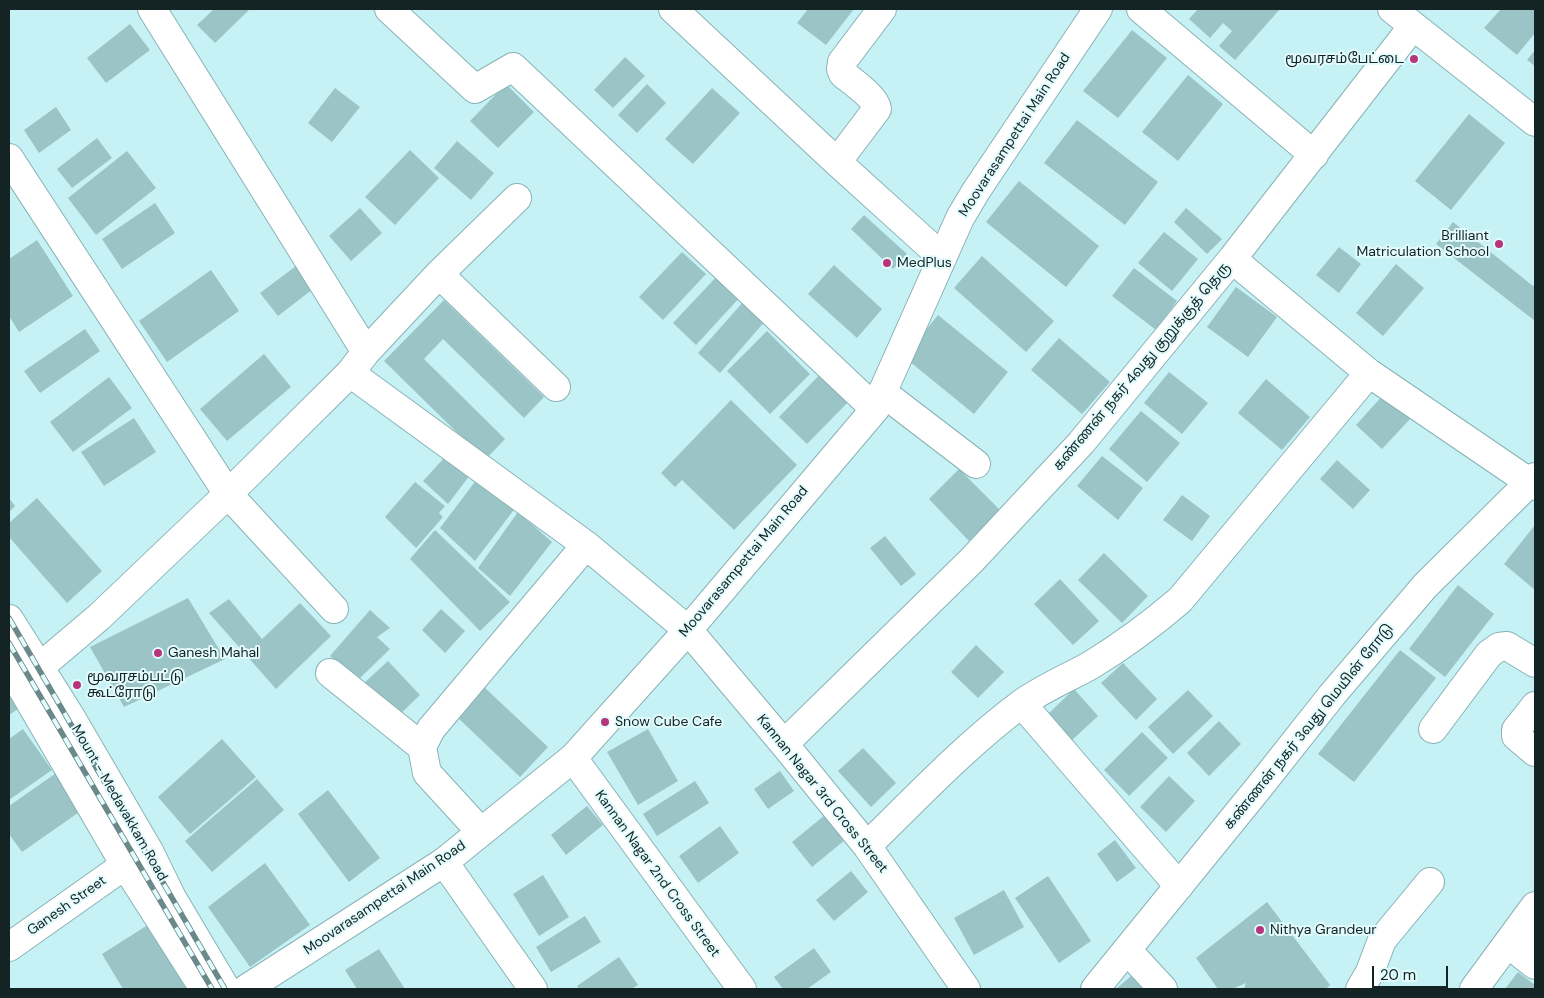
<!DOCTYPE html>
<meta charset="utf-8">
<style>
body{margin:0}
#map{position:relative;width:1544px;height:998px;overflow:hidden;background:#c7f2f5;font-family:"DM Sans",sans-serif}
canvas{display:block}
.frame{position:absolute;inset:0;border:10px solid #142425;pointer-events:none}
.scale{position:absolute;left:1372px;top:966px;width:76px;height:22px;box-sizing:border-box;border:2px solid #142425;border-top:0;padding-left:6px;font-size:15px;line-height:18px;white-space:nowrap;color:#142425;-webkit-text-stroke:4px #e2fbfd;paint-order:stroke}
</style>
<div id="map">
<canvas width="1544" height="998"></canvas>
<div class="frame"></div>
<div class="scale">20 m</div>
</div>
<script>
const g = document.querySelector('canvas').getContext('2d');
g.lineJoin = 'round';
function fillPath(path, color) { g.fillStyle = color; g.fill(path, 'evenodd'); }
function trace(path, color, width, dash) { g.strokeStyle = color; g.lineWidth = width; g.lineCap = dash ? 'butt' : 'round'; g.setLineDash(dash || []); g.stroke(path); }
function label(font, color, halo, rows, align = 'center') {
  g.font = font + ' "DM Sans","Noto Sans Tamil",sans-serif'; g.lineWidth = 4; g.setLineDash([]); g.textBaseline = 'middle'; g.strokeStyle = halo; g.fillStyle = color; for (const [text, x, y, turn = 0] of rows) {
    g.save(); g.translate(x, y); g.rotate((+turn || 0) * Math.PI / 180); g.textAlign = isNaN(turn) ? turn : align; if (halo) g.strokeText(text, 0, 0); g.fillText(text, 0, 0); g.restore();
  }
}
fillPath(new Path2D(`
 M214 9H250L215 43 197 25Z
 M808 9H854L826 45 797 23Z
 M1198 9H1280L1235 60 1219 46 1232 31 1223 23 1210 38 1189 19Z
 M1501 9H1535V33L1517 55 1484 28Z
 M130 24 150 50 106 83 87 58Z
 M1132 30 1167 58 1118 118 1083 91Z
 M1535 50V66L1527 60Z
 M625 57 645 76 613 108 594 90Z
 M1188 75 1223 104 1178 161 1142 132Z
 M506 84 534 112 498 148 470 121Z
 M647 84 666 103 637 133 618 115Z
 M335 88 360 107 332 142 308 123Z
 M712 88 740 113 693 164 665 139Z
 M56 107 71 130 39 153 24 130Z
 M1469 114 1505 143 1451 210 1415 181Z
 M1077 120 1158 182 1125 225 1044 163Z
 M97 138 112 158 72 188 57 169Z
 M457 141 494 173 471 200 434 168Z
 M410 150 439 178 395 225 365 197Z
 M127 151 156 188 96 235 68 198Z
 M1019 181 1099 246 1066 287 986 222Z
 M155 203 175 233 122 269 102 239Z
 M360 208 382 233 351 261 329 236Z
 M1186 208 1222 239 1207 254 1174 222Z
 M864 215 907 254 893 269 851 229Z
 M1453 222 1533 286 1535 283V321L1436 244Z
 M1164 232 1198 259 1172 291 1138 263Z
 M37 240 73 296 19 332 9 316V259Z
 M1339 247 1361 264 1339 293 1316 275Z
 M682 252 706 274 663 320 639 297Z
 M982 256 1054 321 1026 352 954 288Z
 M1396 264 1424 288 1383 336 1356 313Z
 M834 265 882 309 857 338 808 294Z
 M296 266 313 289 278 316 260 293Z
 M1134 268 1177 301 1156 330 1112 296Z
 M211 270 239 311 167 362 139 321Z
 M719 274 741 296 696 345 673 323Z
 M1236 287 1277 317 1248 357 1207 327Z
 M444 300 544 397 524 418 443 339 424 359 505 439 485 460 384 361Z
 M744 301 766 320 720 373 698 353Z
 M938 315 1008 372 974 414 904 357Z
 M85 329 100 351 40 393 24 371Z
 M767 331 810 374 770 414 727 371Z
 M1059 338 1110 382 1082 414 1031 370Z
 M264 354 291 387 227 441 200 409Z
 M828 366 857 393 807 444 779 417Z
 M1169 372 1208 403 1182 434 1144 403Z
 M109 377 132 408 73 452 50 422Z
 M1266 379 1310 417 1282 450 1238 413Z
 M1385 393 1411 418 1382 449 1356 425Z
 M731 400 797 465 734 530 682 480 675 487 661 473Z
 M1141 411 1180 443 1147 482 1109 449Z
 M134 418 156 452 104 486 81 452Z
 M1102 456 1143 488 1118 520 1077 486Z
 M445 457 470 475 448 504 423 481Z
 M1337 460 1370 490 1353 509 1320 479Z
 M959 469 1000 510 969 541 929 499Z
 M477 479 516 507 475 561 440 528Z
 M415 482 445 506 439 513 443 517 416 548 385 517Z
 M1182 495 1210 516 1192 541 1163 520Z
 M9 498 15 506 9 512Z
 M37 498 102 571 67 603 9 537V523Z
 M518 512 552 542 510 596 478 568Z
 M1535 525V590L1504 564Z
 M435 530 510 602 480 631 410 559Z
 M885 536 916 574 901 586 870 548Z
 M1104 553 1148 596 1122 623 1078 580Z
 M1060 579 1099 621 1073 645 1034 604Z
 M1458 585 1494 614 1445 677 1409 649Z
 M188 598 225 659 124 707 90 647Z
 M229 599 262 639 300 603 331 636 276 689 209 613Z
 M441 609 465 631 445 653 422 630Z
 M370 610 390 628 377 637 390 649 358 680 330 656Z
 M976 645 1004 672 978 698 951 672Z
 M1400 650 1436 678 1354 782 1318 754Z
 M388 661 420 695 395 719 363 684Z
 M1123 663 1157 699 1136 720 1101 683Z
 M9 681 24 705 9 715Z
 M484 687 548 747 520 777 456 716Z
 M1074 689 1098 716 1070 742 1046 716Z
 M1188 690 1213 716 1173 754 1148 727Z
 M1219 721 1241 744 1209 776 1187 753Z
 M23 729 52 770 9 800V739Z
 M648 729 678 781 638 805 607 752Z
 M1142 732 1168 758 1129 796 1104 770Z
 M222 739 256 777 190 834 158 797Z
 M863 748 896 783 871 807 838 771Z
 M59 771 85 808 22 852 9 834V806Z
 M780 771 794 791 768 809 754 789Z
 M1169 776 1195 801 1166 832 1140 807Z
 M257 779 284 810 212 872 185 841Z
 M695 781 709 803 657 836 643 814Z
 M328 790 380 858 349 882 298 814Z
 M587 806 603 825 566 855 551 835Z
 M825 815 845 840 812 867 792 842Z
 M720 826 739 853 698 883 679 856Z
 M1115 840 1136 868 1117 882 1097 854Z
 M265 863 310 925 250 967 208 907Z
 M851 871 868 892 834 921 816 900Z
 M543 875 569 917 539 936 513 894Z
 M1048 876 1091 941 1059 963 1015 898Z
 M1004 890 1024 927 974 955 954 918Z
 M1267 902 1330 985 1326 989H1244L1246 983 1232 989H1218L1196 958Z
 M585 916 601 942 551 972 536 947Z
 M154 921 196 989H123L102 954Z
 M814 948 831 972 807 989H783L774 977Z
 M379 949 405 989H357L345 970Z
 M619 957 638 985 631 989H579L577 986Z
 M1138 970 1156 989H1116Z
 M1518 972 1535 985V989H1505Z`), '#9bc4c7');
const street = new Path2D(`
 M152 9 366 352
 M389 9 475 89 513 67 875 409
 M673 9 837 162 942 257
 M1141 9 1314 155
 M9 158 228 494 334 609
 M837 162 877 109C876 98 853 82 843 74L841 69 842 62 882 9
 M1232 259 1413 26
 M439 274 556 387
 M350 373 586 545 688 630 784 744 867 846 966 989
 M882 392 976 464
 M330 673 422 747
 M22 682 99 617 228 494 350 373 366 352 439 274 517 198
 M1022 704 1179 886
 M1535 706 1516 730V736L1535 752
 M1433 729 1489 654 1499 647 1507 646 1535 663
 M784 744 972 560 1081 443 1232 259 1369 373 1535 486
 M573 758 742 989
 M481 832 427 773 422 747 431 729 586 545
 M867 846C917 797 965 746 1021 704 1043 688 1068 678 1091 665 1122 646 1152 624 1180 600L1369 373
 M444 862 533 989
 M1535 936 1521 954 1535 965
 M9 947 125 865
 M1127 950 1163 989
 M1360 989 1370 972 1382 940 1430 882
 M1474 989 1535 906`);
const secondary = new Path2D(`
 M1392 9 1535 122
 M246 989 444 862 573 758 688 630 875 409 960 218 976 191 1098 9
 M1095 989 1260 786 1332 695 1425 586 1535 477`);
const primary = new Path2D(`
 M9 619 72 719 149 851 172 898 226 989
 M9 666 125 865 204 989`);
trace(street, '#89b2b5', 30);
trace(secondary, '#89b2b5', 30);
trace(primary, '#89b2b5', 30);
trace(street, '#fff', 28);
trace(secondary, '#fff', 28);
trace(primary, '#fff', 28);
const rail = new Path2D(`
 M9 618 225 989
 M9 643 212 989`);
trace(rail, '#6b888a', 5.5);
trace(rail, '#e2fbfd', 4, [11]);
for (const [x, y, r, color] of [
 [1414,59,5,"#b8357c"],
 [1499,244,5,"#b8357c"],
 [887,263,5,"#b8357c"],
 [158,653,5,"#b8357c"],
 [77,685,5,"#b8357c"],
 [605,722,5,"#b8357c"],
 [1260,930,5,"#b8357c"]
]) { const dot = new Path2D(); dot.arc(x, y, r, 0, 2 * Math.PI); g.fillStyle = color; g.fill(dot); trace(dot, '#e2fbfd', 2); }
label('14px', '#142425', '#e2fbfd', [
 ["மூவரசம்பேட்டை",1404,59,"right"],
 ["Brilliant",1489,236,"right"],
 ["Matriculation School",1489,252,"right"],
 ["MedPlus",897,263],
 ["Ganesh Mahal",168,653],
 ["மூவரசம்பட்டு",87,677],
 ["கூட்ரோடு",87,693],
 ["Snow Cube Cafe",615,722],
 ["Nithya Grandeur",1270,930]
], 'left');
label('14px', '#142425', '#e2fbfd', [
 ["Moovarasampettai Main Road",1015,135,-57],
 ["கண்ணன் நகர் 4வது குறுக்குத் தெரு",1142,367,-50],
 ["Moovarasampettai Main Road",744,562,-50],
 ["கண்ணன் நகர் 3வது மெயின் ரோடு",1309,727,-51],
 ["Kannan Nagar 3rd Cross Street",822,794,51],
 ["Mount - Medavakkam Road",119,803,60],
 ["Kannan Nagar 2nd Cross Street",657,874,54],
 ["Moovarasampettai Main Road",385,898,-34],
 ["Ganesh Street",67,906,-35]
]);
</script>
